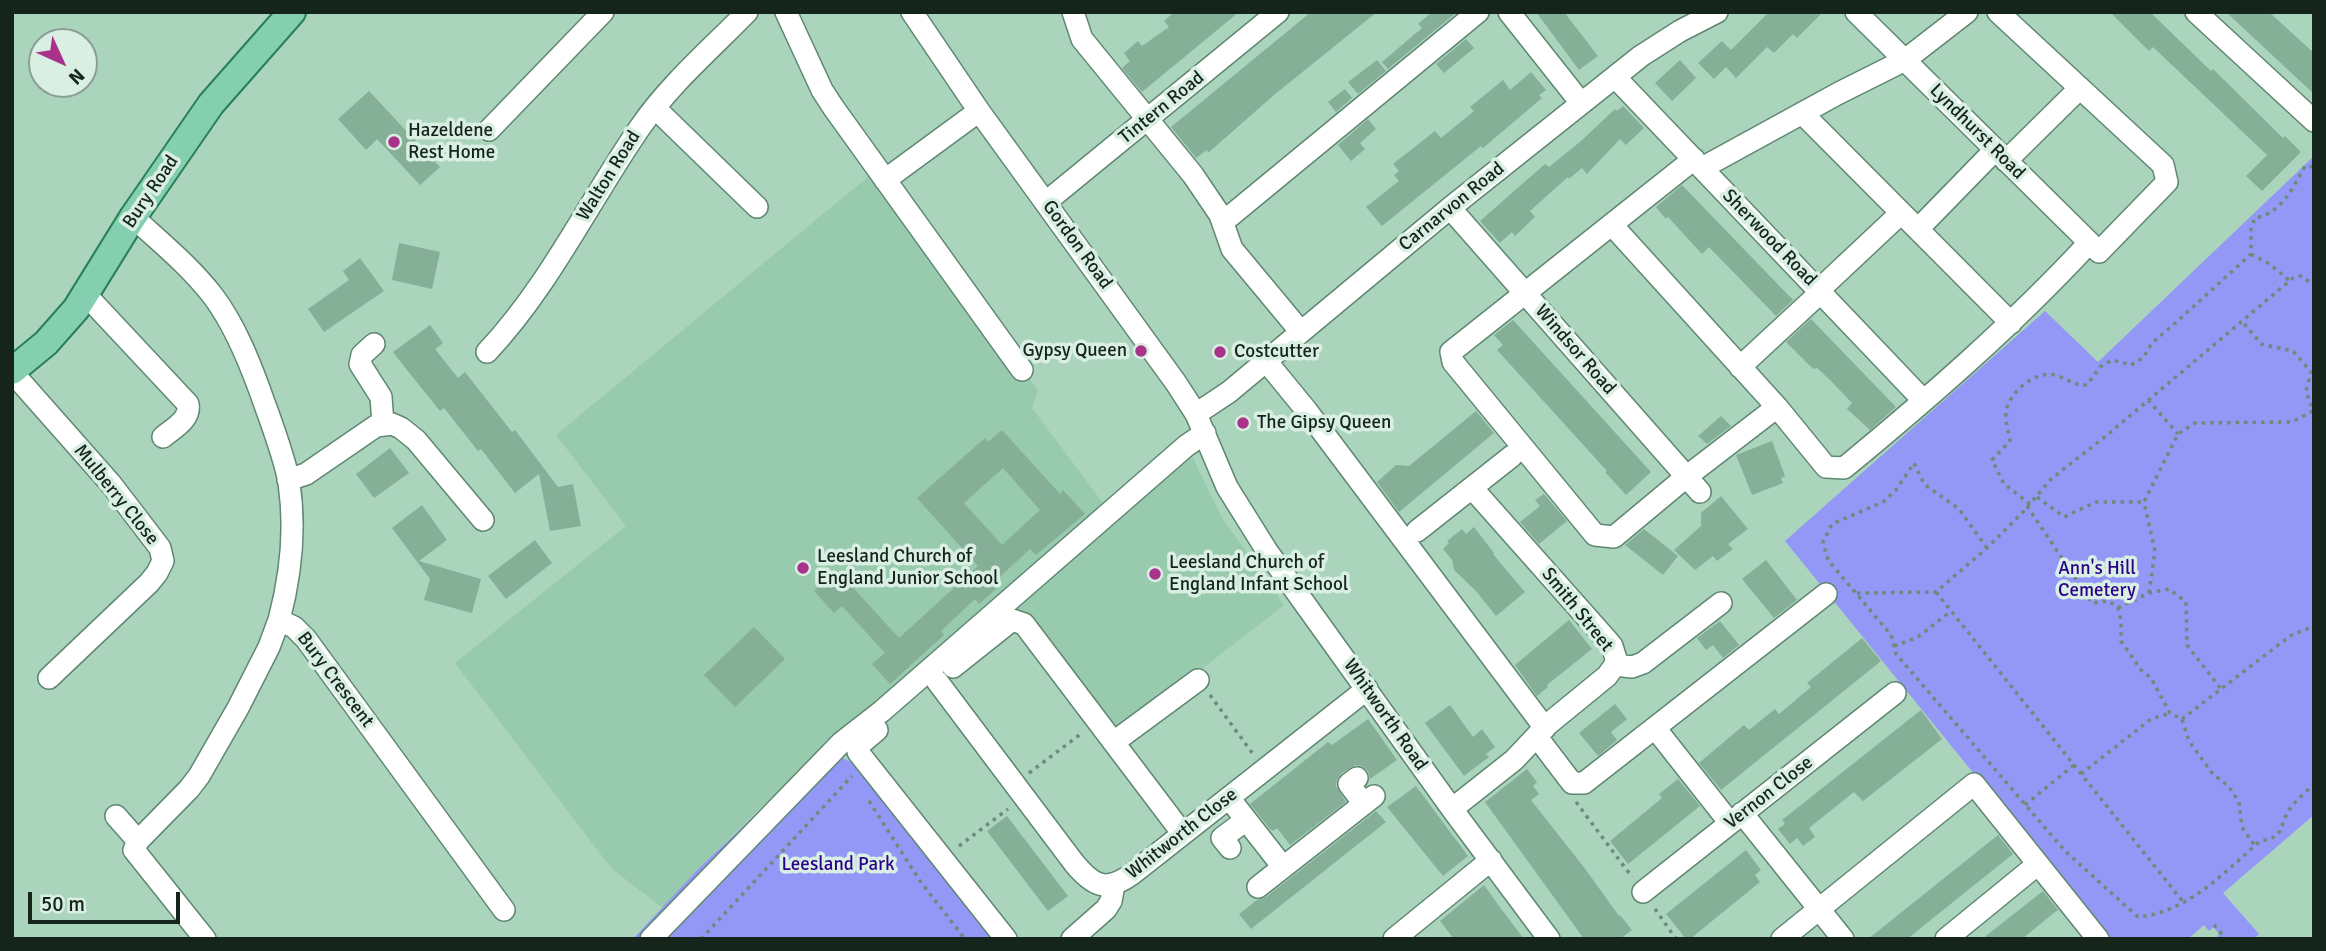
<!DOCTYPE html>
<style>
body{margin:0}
#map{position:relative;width:2326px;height:951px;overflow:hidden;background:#aad4bc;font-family:Signika,sans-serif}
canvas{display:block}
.frame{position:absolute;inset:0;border:14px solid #15251c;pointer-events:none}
.north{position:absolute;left:28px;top:28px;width:70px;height:70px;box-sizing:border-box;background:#daefe3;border:2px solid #8b9e93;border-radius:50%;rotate:135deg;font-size:19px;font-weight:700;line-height:28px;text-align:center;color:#15251c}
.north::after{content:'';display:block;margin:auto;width:24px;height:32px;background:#a9338b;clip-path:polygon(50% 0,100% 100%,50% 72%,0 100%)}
.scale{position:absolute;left:28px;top:892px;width:152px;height:32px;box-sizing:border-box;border:4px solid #15251c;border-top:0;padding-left:9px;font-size:21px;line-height:24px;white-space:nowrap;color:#15251c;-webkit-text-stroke:5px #daefe3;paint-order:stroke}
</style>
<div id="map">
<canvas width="2326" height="951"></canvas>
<div class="frame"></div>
<div class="north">N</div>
<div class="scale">50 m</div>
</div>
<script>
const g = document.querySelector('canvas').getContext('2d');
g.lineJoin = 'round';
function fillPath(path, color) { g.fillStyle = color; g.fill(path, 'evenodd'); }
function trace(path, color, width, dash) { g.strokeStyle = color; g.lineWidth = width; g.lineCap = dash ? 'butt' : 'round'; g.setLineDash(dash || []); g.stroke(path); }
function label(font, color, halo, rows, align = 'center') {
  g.font = font + ' Signika,sans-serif'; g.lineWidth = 7; g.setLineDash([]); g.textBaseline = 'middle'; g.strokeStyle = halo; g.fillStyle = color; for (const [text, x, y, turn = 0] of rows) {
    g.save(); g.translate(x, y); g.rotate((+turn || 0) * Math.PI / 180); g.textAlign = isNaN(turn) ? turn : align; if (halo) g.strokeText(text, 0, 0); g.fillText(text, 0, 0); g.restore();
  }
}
fillPath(new Path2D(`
 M869 176 1038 390 1032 408 1103 503 987 610 830 745 761 807 702 865 663 908 612 869 455 663 626 526 556 435Z
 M1191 454 1222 518 1284 605 1117 735 1013 605Z`), '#98caae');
fillPath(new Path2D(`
 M2314 156V815L2223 893 2259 934 2254 939H2216L2219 934 2214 927 2209 931 2204 925 2188 939H2108L1785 541 2045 311 2098 362Z
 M830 745 841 757 855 764 992 939H633L702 865Z`), '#9398f7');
fillPath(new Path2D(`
 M1174 12H1239L1142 92 1122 68 1130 61 1124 53 1138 41 1142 46 1169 27 1164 21Z
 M1311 12H1377L1274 95 1208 153 1207 150 1196 158 1171 127Z
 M1432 12H1457L1388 69 1382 62 1422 28 1418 24Z
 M1536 12H1564L1598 56 1579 70Z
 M1769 12H1823L1797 38 1793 34 1774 53 1767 47 1736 78 1726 67 1714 79 1698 63 1722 41 1731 50Z
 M2110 12H2150L2211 71 2213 69 2283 138 2285 136 2301 152 2262 191 2246 176 2267 155 2153 47 2149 51Z
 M2226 12H2269L2314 53V94Z
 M1466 39 1474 48 1444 73 1436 64Z
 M1377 60 1386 71 1358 94 1348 82Z
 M1680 60 1696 78 1672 101 1655 83Z
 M1531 72 1546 90 1539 95 1542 98 1483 148 1481 146 1382 226 1366 207 1399 181 1394 175 1399 171 1393 164 1435 131 1441 138 1474 111 1470 107 1503 80 1510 90Z
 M1345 89 1352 98 1336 112 1328 102Z
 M369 91 440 167 420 185 377 139 366 150 338 119Z
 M1623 106 1644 128 1626 145 1620 139 1587 174 1582 168 1569 179 1568 177 1530 211 1535 217 1515 236 1512 232 1500 243 1480 221 1545 164 1549 167 1581 141 1615 109 1617 111Z
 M1368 119 1376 129 1360 143 1365 149 1351 161 1338 145Z
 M1682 185 1793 300 1776 316 1709 247 1702 254 1668 217 1666 219 1656 207Z
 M399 243 440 252 432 289 392 280Z
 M360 258 384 291 324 332 308 309 349 280 343 271Z
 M1811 319 1896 407 1870 430 1847 409 1852 403 1831 381 1817 368 1813 369 1786 342Z
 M1513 320 1651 472 1626 495 1605 472 1607 471 1497 350 1503 345 1494 335Z
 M430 325 443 343 435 349 458 378 465 372 512 432 515 430 558 487 573 484 581 526 550 531 539 474 515 493 481 449 478 451 444 408 440 411 407 370 393 352Z
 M1476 411 1494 433 1399 512 1377 482 1396 465 1409 466Z
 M1721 416 1731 426 1707 444 1698 436Z
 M1002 430 1060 494 1063 490 1085 514 1036 555 1030 549 993 583 997 588 979 604 975 599 941 631 944 635 890 684 872 664 885 653 842 606 834 613 814 591 837 570 899 638 978 566 917 498 985 438 988 442ZM1003 468 1040 510 1002 545 964 503Z
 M1772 441 1785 476 1781 478 1783 483 1752 495 1736 455Z
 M390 448 409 473 374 498 356 474Z
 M1544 494 1567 521 1539 544 1520 522 1540 506 1535 500Z
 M1721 496 1748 529 1728 544 1733 549 1717 561 1713 556 1695 570 1674 550 1701 526V513Z
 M422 505 447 540 419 561 481 579 472 613 424 600 430 579 392 528Z
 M1474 527 1494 553 1493 554 1525 592 1496 616 1476 591 1454 570 1452 560 1443 549 1449 543 1447 541 1462 529 1466 534Z
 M1644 529 1678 556 1663 575 1625 545Z
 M535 540 552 563 506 599 488 576Z
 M1766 560 1797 600 1774 618 1742 579Z
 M1569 620 1592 649 1547 685 1548 687 1537 696 1515 665Z
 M1720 621 1739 645 1723 658 1713 645 1706 650 1697 638Z
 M754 627 785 659 735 707 704 675Z
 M1862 638 1881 661 1721 790 1699 763 1744 725 1749 730 1775 709 1779 714 1811 687 1807 683Z
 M1615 704 1627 719 1611 732 1617 740 1598 756 1579 733Z
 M1450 705 1473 737 1482 729 1495 747 1486 754 1489 757 1464 776 1425 723Z
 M1921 710 1942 739 1863 801 1854 792 1809 828 1815 837 1803 846 1797 838 1790 844 1778 829 1785 824 1782 820Z
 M1368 719 1397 760 1370 779 1368 771 1362 766 1355 765 1341 774 1337 780 1336 786 1346 802 1290 845 1277 828 1273 831 1270 829 1250 804 1328 742 1332 745Z
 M1527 769 1537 782 1533 786 1539 794 1531 800 1586 870 1619 916 1620 915 1632 930 1620 939H1584L1485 802Z
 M1678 779 1700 806 1628 864 1610 841 1662 798 1659 794Z
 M1416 786 1468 856 1443 876 1387 807Z
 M1376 811 1386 822 1251 929 1239 914 1257 900 1266 897Z
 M1007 816 1068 896 1048 911 987 831Z
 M1998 835 2013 854 1907 939H1868Z
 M1746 850 1761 870 1755 875 1760 882 1690 939H1686L1666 914Z
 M1484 885 1502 910 1524 939H1454L1440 921Z
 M2043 891 2058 910 2050 916 2022 939H1982Z`), '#86af98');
const minor = new Path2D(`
 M786 12 822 90 833 107 1022 370
 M912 12 979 111 1176 383 1196 414 1227 487 1267 551 1452 809 1549 939
 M1073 12 1082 39 1193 175 1220 215 1232 249 1301 332
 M1509 12 1581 103
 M1856 12 2099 252 2167 182 2163 165 1998 12
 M2196 12 2314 121
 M1615 77 1923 400
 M655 108 757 207
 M1802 113 2011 323
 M489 130 603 12
 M1694 159 1451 352 1453 362 1595 535 1614 537 1686 477 1777 407
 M2006 161 2080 88
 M1702 168 1839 93 1905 60 1967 12
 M885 180 979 111
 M1046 202 1278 12
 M1450 208 1700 492
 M133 217C160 242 190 266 213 296 234 324 248 358 260 391 269 417 285 457 289 483 296 530 291 575 279 620L294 627 306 639 504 910
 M1223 222 1478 12
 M1612 225 1777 407 1826 467 1844 468C1929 398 2013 325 2089 243
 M1918 229 1995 150
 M1819 290 1901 213
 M86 295 188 404C191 419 174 428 163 437
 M374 344 362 355 360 364 381 397 383 424
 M487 352C550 285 589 201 641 126 670 84 711 49 747 12
 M1266 361 1307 411 1545 728
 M1740 367 1821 292
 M12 372 111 484 160 548 163 561 157 573 149 583 49 678
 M1196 414 1229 392 1450 208 1641 56 1680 31 1717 12
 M288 480 306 474 376 426 392 424 401 428 416 440 483 520
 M1417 531 1512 456
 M1615 665 1632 667 1643 663 1721 603
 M953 667 1012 620 1024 624 1183 834
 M937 681 1074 863C1093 886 1106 893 1132 874L1367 689
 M1655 728 1730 823
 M877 730 858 746V752L1006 939
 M1537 737 1572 783H1584L1826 594
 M1114 742 1198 680
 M1357 778 1349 784 1364 804
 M1229 798 1283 867
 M1452 809 1514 760 1547 725 1607 676 1615 665 1616 659 1612 646 1607 640 1472 488
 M1742 813 1843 939
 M116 816 138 841
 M1230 848 1222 838 1246 820
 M1258 887 1374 796
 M1643 892 1895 693
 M205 939 134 850 138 841 189 789 199 776 238 708 269 647 279 620
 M651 939 841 743 882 711 1186 446 1205 433
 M1072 939 1106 909 1111 901 1114 885
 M1394 939 1491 860
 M1782 939 1974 784 2098 939
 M1946 939 2038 864`);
const major = new Path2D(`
 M12 371 46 343 76 309 133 217 211 104 292 12`);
trace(minor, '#5f8771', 24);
trace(major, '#287f58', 30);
trace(new Path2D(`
 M2251 254 2268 263 2289 280
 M2148 400 2178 434
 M2037 497 2064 517 2096 502H2144
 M2030 504 2004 484 1992 460 2010 441C2009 433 2005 422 2006 413 2008 393 2035 370 2055 375 2069 379 2071 385 2087 385L2100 367 2112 360 2131 365 2143 358 2152 343 2181 318 2251 254V228L2255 218C2282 213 2292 189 2305 166L2314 167
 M2027 506 2092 603 2109 601 2118 608 2121 620V641L2141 670 2151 678 2170 713 2182 719 2189 741 2212 773 2229 787 2239 802 2242 827 2255 846
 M1987 548 1959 509 1924 484 1914 463 1896 490 1883 502 1832 524 1823 542 1828 560 1891 635 1896 654 2065 851 2138 917C2188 912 2224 873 2260 841 2286 837 2278 828 2289 810 2295 801 2306 792 2314 784
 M1936 592 2184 903
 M1857 593 1936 592 1987 548 2023 512 2051 479 2106 436 2293 278 2301 276 2314 285
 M2149 593 2155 551 2144 502 2178 434 2195 423 2292 422 2313 411 2306 391 2311 372 2293 351 2261 344 2242 321
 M2118 608 2149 593 2169 589 2186 602 2187 645 2221 689
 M1894 646 1918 637 1951 611
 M1210 695 1253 754
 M2182 719 2290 636 2314 626
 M1029 773 1082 733
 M2081 774 2151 719 2170 713
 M869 801 920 881 965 939
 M1576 802 1632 877
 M2025 805 2074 765
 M959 846 1008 809
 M1655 909 1676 939
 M2214 925 2226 939
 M701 939 852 776`), '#6c8b79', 3.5, [3.5, 5]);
trace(minor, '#fff', 21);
trace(major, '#84cfaf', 26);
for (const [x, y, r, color] of [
 [394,142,7,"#a9338b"],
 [1141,351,7,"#a9338b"],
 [1220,352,7,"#a9338b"],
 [1243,423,7,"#a9338b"],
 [803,568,7,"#a9338b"],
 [1155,574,7,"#a9338b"]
]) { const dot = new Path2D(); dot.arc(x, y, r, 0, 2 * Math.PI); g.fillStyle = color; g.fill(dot); trace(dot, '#daefe3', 2.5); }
label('19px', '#15251c', '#daefe3', [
 ["Tintern Road",1162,108,-39],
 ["Lyndhurst Road",1977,132,45],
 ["Walton Road",609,176,-58],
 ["Bury Road",151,192,-56],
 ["Carnarvon Road",1452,207,-39],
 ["Sherwood Road",1769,238,46],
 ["Gordon Road",1077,245,54],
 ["Windsor Road",1575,350,49],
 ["Mulberry Close",116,495,51],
 ["Smith Street",1577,610,51],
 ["Bury Crescent",335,680,53],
 ["Whitworth Road",1385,715,55],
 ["Vernon Close",1769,793,-38],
 ["Whitworth Close",1182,834,-38]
]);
label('19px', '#15251c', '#daefe3', [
 ["Hazeldene",408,131],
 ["Rest Home",408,153],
 ["Gypsy Queen",1127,351,"right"],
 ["Costcutter",1234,352],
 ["The Gipsy Queen",1257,423],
 ["Leesland Church of",817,557],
 ["England Junior School",817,579],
 ["Leesland Church of",1169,563],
 ["England Infant School",1169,585]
], 'left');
label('19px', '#2a0289', '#daefe3', [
 ["Ann's Hill",2097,569],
 ["Cemetery",2097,591],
 ["Leesland Park",838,865]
]);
</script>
